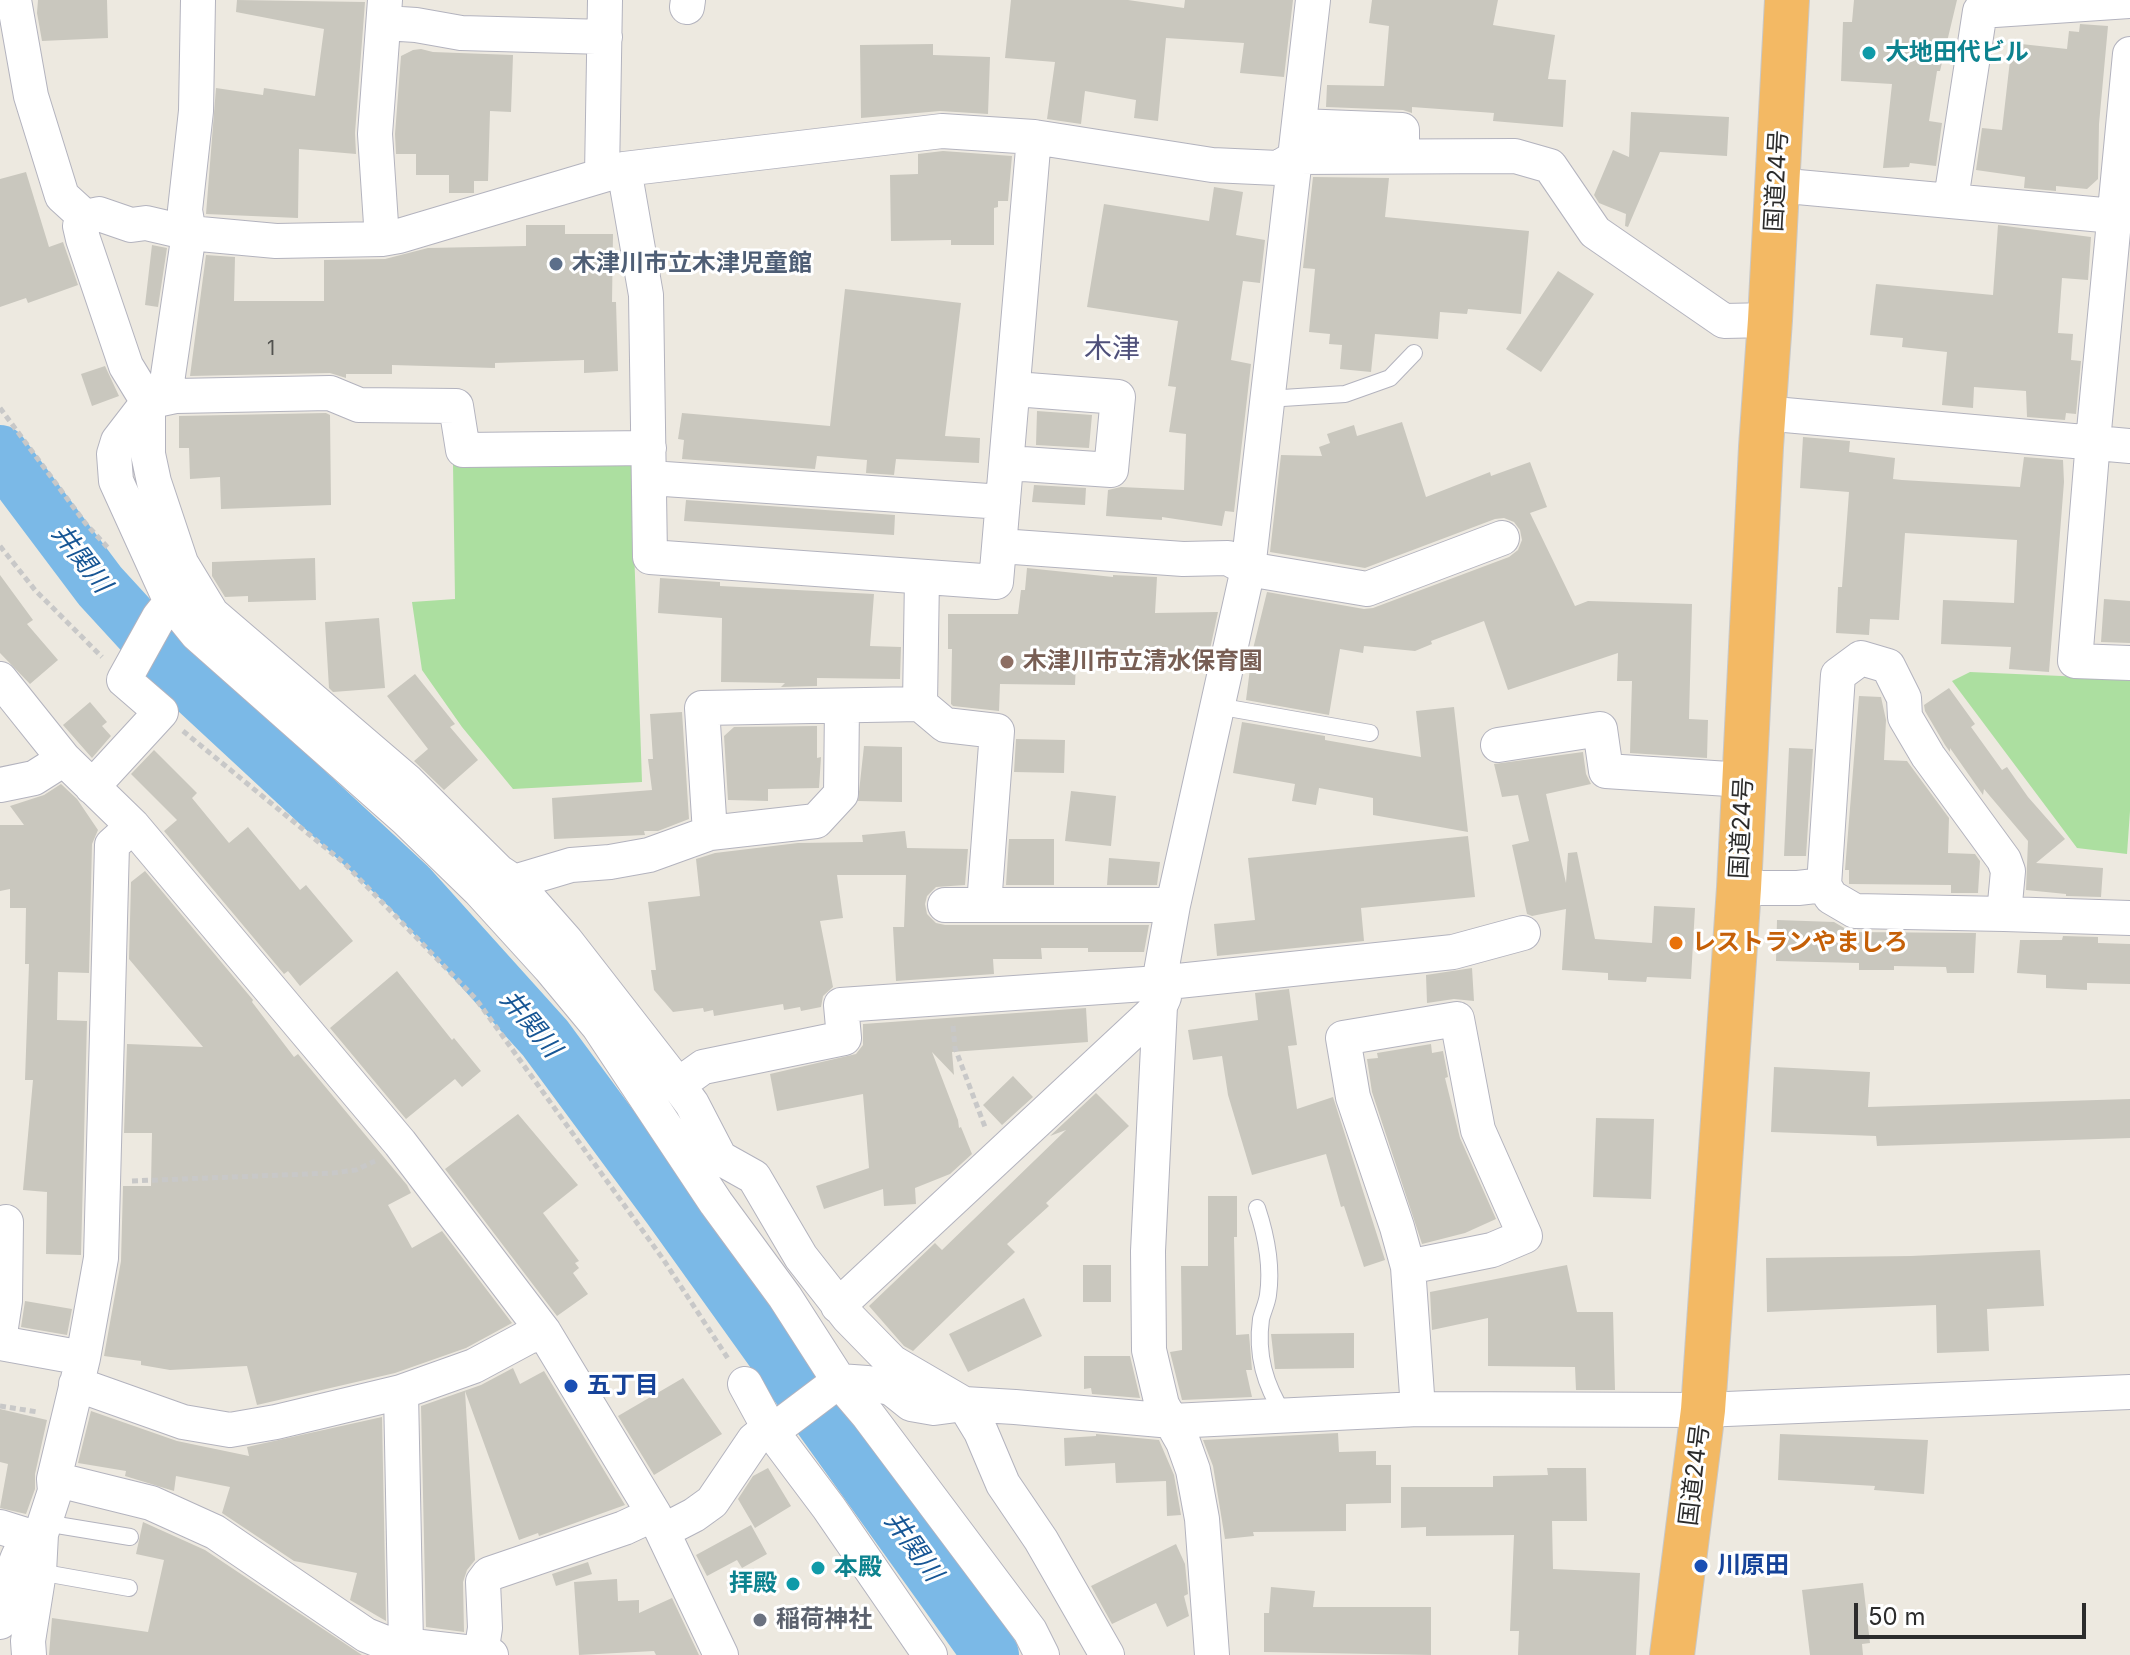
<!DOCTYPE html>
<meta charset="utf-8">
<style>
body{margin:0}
#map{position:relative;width:2130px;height:1655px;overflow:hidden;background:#ede9e0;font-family:Inter,sans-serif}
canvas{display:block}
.scale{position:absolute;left:1854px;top:1603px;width:232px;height:36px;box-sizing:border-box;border:4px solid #2c2c2c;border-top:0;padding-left:10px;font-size:24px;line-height:28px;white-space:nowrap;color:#2c2c2c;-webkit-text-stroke:6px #fff;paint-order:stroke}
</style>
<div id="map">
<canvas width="2130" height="1655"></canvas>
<div class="scale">50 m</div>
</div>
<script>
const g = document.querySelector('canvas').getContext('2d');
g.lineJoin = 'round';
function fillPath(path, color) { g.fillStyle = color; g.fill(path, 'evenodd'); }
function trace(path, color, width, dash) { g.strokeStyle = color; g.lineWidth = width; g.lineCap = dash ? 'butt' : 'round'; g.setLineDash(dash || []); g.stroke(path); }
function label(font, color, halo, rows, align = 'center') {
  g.font = font + ' Inter,"Noto Sans JP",sans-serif'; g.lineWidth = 6; g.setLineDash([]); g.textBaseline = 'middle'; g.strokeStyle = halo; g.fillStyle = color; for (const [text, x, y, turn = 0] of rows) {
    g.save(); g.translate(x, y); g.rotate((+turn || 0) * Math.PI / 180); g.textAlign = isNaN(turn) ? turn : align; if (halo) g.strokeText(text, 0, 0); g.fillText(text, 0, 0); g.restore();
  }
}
fillPath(new Path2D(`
 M631 459 642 782 513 789 462 727 422 670 412 602 455 599 453 464Z
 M1970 672 2130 679V811L2127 854 2077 848 1952 681Z`), '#acdfa0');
trace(new Path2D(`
 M0 453 100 586 189 683 409 887 545 1038 670 1207 991 1655`), '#7bb9e7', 56);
fillPath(new Path2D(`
 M38 0H107L108 38 42 41 37 13Z
 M237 0 365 2 355 133 356 154 299 149 298 218 206 214 216 88 263 95 264 88 315 96 324 29 236 12Z
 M1011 0H1128L1184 8 1185 0H1293L1284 77 1240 73 1244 43 1166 38 1158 121 1134 118 1136 100 1085 91 1081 124 1047 119 1055 62 1005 58Z
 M1372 0H1498L1493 25 1555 35 1548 79 1566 80 1563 127 1493 121 1494 113 1412 107V113L1403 110 1326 107 1327 85 1384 86 1389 26 1369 23Z
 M1854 0H1957L1940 71H1937L1929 121 1942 123 1936 166 1910 163 1909 167 1883 168 1892 84 1841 81 1843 22H1852Z
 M2080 24 2108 26 2099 124 2098 179 2087 189 2056 186V191L2024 188 2025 177 1976 170 1982 128 2002 130 2012 43 2067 49 2069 31 2079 32Z
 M933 44V55L990 57 988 114 940 111 861 118 860 45Z
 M421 49 433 52 513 55 511 112 490 111 488 181H474V193H449V175H416V154H396L395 134 401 56 413 50Z
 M1631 112 1729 117 1727 156 1660 152 1628 227 1625 226 1626 214 1599 203 1594 195 1613 150 1629 157Z
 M943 151 1012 156 1008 201H998V207L994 208V245H951V240L891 241 890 175 918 174V154Z
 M26 172 49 247 63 242 78 285 28 303 26 298 0 307V179Z
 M1313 177 1389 178 1385 217 1529 231 1521 314 1468 309 1467 314 1440 312 1438 339 1375 334 1371 372 1340 369 1342 345 1329 344 1330 334 1309 332 1315 269 1303 268Z
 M1214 187 1243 192 1236 235 1265 240 1260 283 1243 281 1231 360 1251 364 1234 512 1225 511 1222 526 1162 517V520L1106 516 1108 490 1121 487 1184 490 1186 434 1169 432 1176 387 1168 386 1178 321 1087 307 1104 204 1209 221Z
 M526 225H565V234H613L612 302H616L618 371 584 373V360L495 363V368L392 365V374H346V378L330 373 190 376 206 255 235 257 234 301H324V260L385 259 428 248 526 246Z
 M1998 225 2091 237 2088 280 2062 278 2058 333 2073 334 2071 360 2081 361 2076 414 2066 413 2065 420 2027 417 2026 391 1974 387 1973 408 1942 405 1947 352 1902 347 1903 338 1870 335 1876 284 1993 295Z
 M152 245 167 248 158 307 145 305Z
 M1558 271 1594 294 1541 372 1506 349Z
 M845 289 961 303 945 436 980 438 979 463 896 459 894 475 866 473 867 460 817 456 815 469 682 459 684 440 678 439 682 413 830 426Z
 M105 366 119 396 92 406 81 374Z
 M1037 411 1092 415 1089 448 1036 445Z
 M326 413 330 415 331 505 221 509 220 477 190 479 189 448H179V416Z
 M1402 422 1426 497 1490 472 1491 476 1530 462 1547 507 1530 513 1575 606 1588 601 1692 604 1689 719 1708 720 1707 758 1630 753 1632 681H1617L1618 653 1508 690 1484 621 1431 641 1432 644 1415 651 1364 646 1363 653 1340 649 1329 715 1246 700 1252 653 1267 592 1364 609 1373 608 1509 557 1518 550 1522 540 1520 530 1514 522 1504 518 1495 519 1365 568 1270 552 1281 455 1322 456 1319 447 1330 443 1327 434 1354 425 1357 436Z
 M1803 437 1850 441 1849 452 1895 458 1893 479 1902 480 2020 487 2024 457 2063 460 2064 482 2049 672 2009 669 2011 647 1941 644 1943 600 2014 603 2017 540 1905 533 1899 620 1870 619 1869 635 1836 633 1838 587H1842L1849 492 1800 488Z
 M1034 485 1086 488 1085 505 1032 502Z
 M686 500 895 515 894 535 684 521Z
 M315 558 316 600 248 602V596L225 597 212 576V562Z
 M1027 568 1113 577V575L1157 577 1155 613 1218 612 1209 654 1116 657V662L1076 663 1075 685 1000 684 999 711 953 706 951 704 952 649H948V614H1018L1021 590H1025Z
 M0 575 33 620 27 624 58 660 30 684 0 653Z
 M660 578 720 582V586L874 594 870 646 901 647 900 679 817 678V686L781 687 785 683 721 682 722 618 658 613Z
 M2104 599 2130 601V643L2101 642Z
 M379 618 385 688 333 692 329 688 325 622Z
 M415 674 455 724 450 727 478 760 444 790 414 761 428 749 387 696Z
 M1949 688 1975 724 1971 727 2002 770 2007 767 2028 797 2065 839 2036 863 2103 868 2101 897 2066 896V894L2026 890 2028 841 1984 789 1983 795 1950 748V752L1945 745 1925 711 1924 705Z
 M1859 696 1881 697 1886 720 1884 760 1907 761 1949 818 1948 853 1975 854 1980 861 1978 893H1951V885L1849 884V870H1845Z
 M90 702 107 722 102 726 111 736 92 758 63 725Z
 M1454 707 1468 832 1373 815V798L1319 788 1316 805 1292 801 1295 784 1233 773 1242 722 1325 736V740L1421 757 1416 711Z
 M682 712 689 819 658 831H644L645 835 554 839 552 798 652 790 648 759H653L650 714Z
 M817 726V758L821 757 819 788 768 789V801L728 800 724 736 734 727Z
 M1016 739 1065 740 1064 773 1014 772Z
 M864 746 902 747V802L858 801Z
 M1789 748 1813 749 1806 856H1784Z
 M154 750 197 793 192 798 229 843 248 827 300 890 306 885 353 941 300 986 288 971 284 974 164 831 177 820 131 774Z
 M1583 752 1586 774 1591 784 1546 794 1566 883 1568 853 1577 852 1595 939 1652 943 1654 906 1695 908 1691 979 1647 977 1646 982 1608 980V973L1562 970 1566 909 1532 916 1527 914 1512 845 1529 841 1518 795 1502 797 1494 764Z
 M61 784 77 799 98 830 92 844 89 973 58 972 57 1020 87 1021 81 1255 46 1254 47 1192 23 1190 33 1080H25L29 964H25L26 908H10V889L0 891V825H24L10 806 44 795Z
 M1071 791 1116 796 1111 846 1065 841Z
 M905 831 907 848 968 849 965 885 936 887 927 896 925 904 927 914 936 923 945 925H1149L1144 952H1088V948H1041L1042 959H993L994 974 896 981 893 927H904L906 875H837L843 918 820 921 833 987 823 996 821 1007 801 1011 800 1007 784 1010 783 1004 714 1016 713 1010 704 1012 703 1008 673 1012 654 990 651 970H656L648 902 700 896 696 859 715 853 798 843 863 842 862 835Z
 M1468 836 1475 897 1361 908 1364 941 1217 956 1214 924 1255 920 1248 858Z
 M1009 839H1054V885H1006Z
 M1109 858 1160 862 1157 885H1107Z
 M145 871 253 1000 252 1002 294 1057 298 1054 407 1185 411 1193 388 1205 412 1248 442 1231 512 1323 466 1348 395 1373 257 1405 247 1366 170 1370 141 1365V1361L104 1356 121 1261 123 1186H151L152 1133H124L127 1044 203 1047 129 959 131 882Z
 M1777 920 1834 922 1851 932 1976 933 1974 973H1947L1946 967 1894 966V970H1859V963L1776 961Z
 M2063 936 2098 937V943L2130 944V984L2087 983V990L2046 988V975L2017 973 2020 940H2062Z
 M1472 968 1474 1001 1454 999 1427 1003 1426 975Z
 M397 971 452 1040 454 1038 481 1071 462 1087 455 1079 406 1119 330 1028Z
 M1289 989 1297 1045 1288 1046 1297 1109 1333 1097 1385 1260 1364 1267 1344 1206 1341 1207 1326 1154 1252 1175 1228 1095 1222 1056 1193 1060 1188 1030 1258 1020 1255 993Z
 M1086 1008 1088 1042 952 1052 954 1075 932 1052 958 1120 959 1128 961 1127 972 1154 950 1174 915 1188 916 1204 884 1206 883 1189 824 1209 816 1186 869 1168 863 1094 777 1111 770 1074 856 1054 863 1045V1024Z
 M1431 1044 1432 1053 1443 1051 1448 1077 1445 1078 1460 1138 1496 1219 1465 1233 1422 1244 1372 1092 1367 1059 1378 1058 1377 1053Z
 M1774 1067 1870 1072 1868 1107 2130 1099V1138L1877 1146 1876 1136 1771 1132Z
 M1013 1076 1033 1097 1002 1125 983 1105Z
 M1096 1093 1129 1126 1046 1203 1049 1206 1007 1244 1015 1252 913 1351 904 1346 869 1306 935 1243 942 1250 1066 1130 1050 1136Z
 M518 1114 578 1185 543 1213 579 1261 575 1263 579 1268 573 1273 588 1294 557 1316 445 1169Z
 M1596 1118 1654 1119 1651 1199 1593 1197Z
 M1208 1196H1237V1237H1234L1236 1335 1249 1334 1252 1370H1246L1252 1397 1182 1400 1170 1352 1182 1350 1181 1266H1208Z
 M2040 1250 2044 1306 1987 1309 1989 1351 1937 1353 1936 1305 1767 1312 1766 1258 1911 1256Z
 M1083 1265H1111V1302H1083Z
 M1567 1265 1577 1312H1613L1615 1390H1576L1575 1367 1488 1366V1318L1432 1330 1430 1292Z
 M1024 1298 1042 1336 968 1372 949 1334Z
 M25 1301 72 1309 67 1335 21 1327Z
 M1354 1333V1368L1275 1369 1271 1334Z
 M1084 1356H1130L1140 1398 1092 1394 1091 1388 1084 1389Z
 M513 1368 520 1384 544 1371 625 1505 539 1536 538 1533 519 1540 465 1391 475 1560 467 1570 463 1582 464 1632 426 1627 421 1406 481 1385Z
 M683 1378 722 1434 654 1475 618 1416Z
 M0 1409 47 1420 35 1474V1489L26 1514 0 1508 8 1464 0 1462Z
 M91 1411 177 1441 249 1456 247 1447 382 1417 386 1621 350 1600 357 1573 294 1561 222 1513 230 1487 176 1476 174 1491 125 1476 126 1471 78 1463Z
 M1338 1433 1339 1452 1376 1451V1465H1391V1503L1346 1504V1531L1253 1532 1254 1536 1225 1539 1213 1466 1203 1440Z
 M1096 1434 1159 1440 1174 1475 1181 1515 1167 1516 1166 1481 1116 1483 1115 1463 1065 1466 1064 1438 1096 1436Z
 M1780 1434 1928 1440 1924 1494 1874 1490 1875 1486 1778 1480Z
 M768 1468 791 1506 755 1528 738 1499 753 1476Z
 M1547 1468H1586L1587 1521H1552L1553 1569 1640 1573 1636 1655H1518L1519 1631H1510L1514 1535 1426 1536V1527L1401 1528V1487H1493V1476L1548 1475Z
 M143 1522 205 1550 362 1655H49L52 1618 148 1632 164 1560 136 1554Z
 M751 1525 767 1554 742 1568 737 1560 707 1576 696 1555Z
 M1176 1544 1185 1564 1188 1594 1184 1596 1189 1616 1167 1627 1156 1603 1112 1624 1091 1586Z
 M588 1562 592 1574 556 1586 552 1574Z
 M617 1579 618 1601 639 1600V1613L672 1598 699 1655H656L654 1651 579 1655 574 1582Z
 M1863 1583 1870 1643 1862 1644 1863 1655H1810L1802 1590Z
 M1271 1587 1315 1591 1313 1607H1431V1655L1264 1652V1613H1269Z`), '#c9c7be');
const lane = new Path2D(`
 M1267 399 1345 394 1390 378 1414 353
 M1217 706 1370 733
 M1257 1208C1266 1235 1272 1267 1268 1295 1267 1303 1263 1311 1261 1319 1256 1355 1265 1385 1284 1415
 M45 1523 130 1537
 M39 1572 129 1588`);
const street = new Path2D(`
 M14 0 31 96 62 196 85 217
 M198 0 196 111 185 210 189 233 167 382 148 402V454L154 482 181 563 212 614 408 782 499 872 514 882 566 941 678 1085 692 1104 720 1158 754 1177 801 1257 848 1317 892 1362 964 1404 981 1432 1003 1484 1041 1540 1107 1655
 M687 7 688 0
 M385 23 416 25 461 33 605 37
 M2130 54 2093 441 2075 661 2130 663
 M1299 126 1402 130V156
 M624 169 646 295 650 557 996 582 1034 137
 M602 175 605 0
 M1776 185 2114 216
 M1951 199 1980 11 2130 1
 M85 217 80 226 83 239 126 366 148 402 118 441 114 454 116 481 171 602 197 634 407 820 479 890 550 968 599 1027 716 1203 785 1297 839 1381 868 1415 1030 1631 1042 1655
 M85 217 99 214 131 225 146 223 189 233 276 241 382 239 399 236 624 169 942 131 1034 137 1212 165 1278 168 1296 157 1515 156 1550 166 1595 232 1724 321 1770 320
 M382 239 375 134 385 0
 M148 402 176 396 330 393 359 405 456 406 463 450 649 448
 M1763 413 2130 446
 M1008 463 1111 470 1118 397 1015 389
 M650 478 1003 502
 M1000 546 1183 559 1228 558 1248 569 1367 589 1502 538
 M0 679 64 759 133 826 400 1143 544 1332 654 1514 721 1655
 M920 704 945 725 997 731 984 905
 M1498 745 1600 729 1606 771 1744 780
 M0 785 34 778 64 759
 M92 787 161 712 124 680 159 617 171 602
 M710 833 816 821 841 794 842 706
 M514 882 571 865 610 862 649 855 710 833 702 708 920 704 922 577
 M1824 885 1831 897 1855 911 2004 914
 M1739 888H1798L1824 885 1838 675 1861 658 1888 666 1904 698 1905 717 1928 756 2004 860 2008 871 2004 914 2130 918
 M945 905H1173
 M678 1085 703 1067 844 1038 841 1005 1159 983 1453 952 1523 933
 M1408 1267 1492 1250 1525 1236 1478 1130 1457 1019 1343 1038 1353 1097 1397 1227 1408 1267 1418 1409
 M838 1306 1160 1006
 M0 1334 5 1301 6 1222
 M0 1343 83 1358
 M76 1384 183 1422 230 1430 276 1422 401 1392 474 1366 528 1337 544 1332
 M745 1384 769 1428 829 1508 930 1655
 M401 1392 406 1645
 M54 1479 151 1503 215 1532 366 1635 386 1643 491 1655
 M0 1527 32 1537
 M663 1531 694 1515 712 1502 754 1440 769 1428 782 1424 839 1381 867 1383 891 1388 911 1404 934 1408 964 1404 1015 1407 1172 1421 1418 1409 1703 1410 2130 1392
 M0 1622C10 1596 11 1542 41 1534
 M481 1654 485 1628 483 1582 489 1574 624 1528 654 1514
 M29 1655 28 1641 39 1572 41 1534 55 1491 54 1479 83 1358 101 1258 112 845 133 826
 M1212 1655 1202 1519 1193 1470 1183 1442 1162 1405 1149 1350 1148 1251 1160 1006 1164 997 1159 983 1173 905 1248 569 1313 0`);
const highway = new Path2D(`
 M1672 1655 1703 1410 1739 888 1761 447 1770 320 1787 0`);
trace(lane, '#b3b3be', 18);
trace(street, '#b3b3be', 36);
trace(highway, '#c8c8c8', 46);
trace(new Path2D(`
 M0 408 86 524 110 550
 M0 546 35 590 102 657
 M183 731 344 863 476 999 663 1259 729 1360
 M953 1026 955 1048 985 1127
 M132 1181 333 1173 356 1170 375 1161
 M0 1406 38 1412`), '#c8c8c8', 5, [6, 4]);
trace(lane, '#fff', 16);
trace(street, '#fff', 34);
trace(highway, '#f3b964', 44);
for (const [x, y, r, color] of [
 [1869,53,8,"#0f9aa8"],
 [556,264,8,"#5c6f8a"],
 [1007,662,8,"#8d6e63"],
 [1676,943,8,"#e8710a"],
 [571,1386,8,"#1a4fb4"],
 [1701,1566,8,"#1a4fb4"],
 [818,1568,8,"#0f9aa8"],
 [793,1584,8,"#0f9aa8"],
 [760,1620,8,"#6b7280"]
]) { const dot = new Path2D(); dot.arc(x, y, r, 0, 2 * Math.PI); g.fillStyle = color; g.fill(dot); trace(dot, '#fff', 3); }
label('20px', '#535350', null, [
 ["1",271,349]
]);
label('bold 24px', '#0d838f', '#fff', [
 ["大地田代ビル",1885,53],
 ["本殿",834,1568],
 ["拝殿",777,1584,"right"]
], 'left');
label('24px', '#2c2c2c', '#fff', [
 ["国道24号",1777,181,-87],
 ["国道24号",1742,828,-87],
 ["国道24号",1695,1475,-83]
]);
label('bold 24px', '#4e5e75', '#fff', [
 ["木津川市立木津児童館",572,264]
], 'left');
label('bold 24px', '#785e54', '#fff', [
 ["木津川市立清水保育園",1023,662]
], 'left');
label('bold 24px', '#c56008', '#fff', [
 ["レストランやましろ",1692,943]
], 'left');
label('bold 24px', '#164399', '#fff', [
 ["五丁目",587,1386],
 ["川原田",1717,1566]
], 'left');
label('bold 24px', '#5b616d', '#fff', [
 ["稲荷神社",776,1620]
], 'left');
label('italic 26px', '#175695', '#fff', [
 ["井関川",81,559,52],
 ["井関川",530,1024,50],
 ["井関川",913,1547,54]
]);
label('28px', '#4f507a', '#fff', [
 ["木津",1112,350]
]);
</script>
